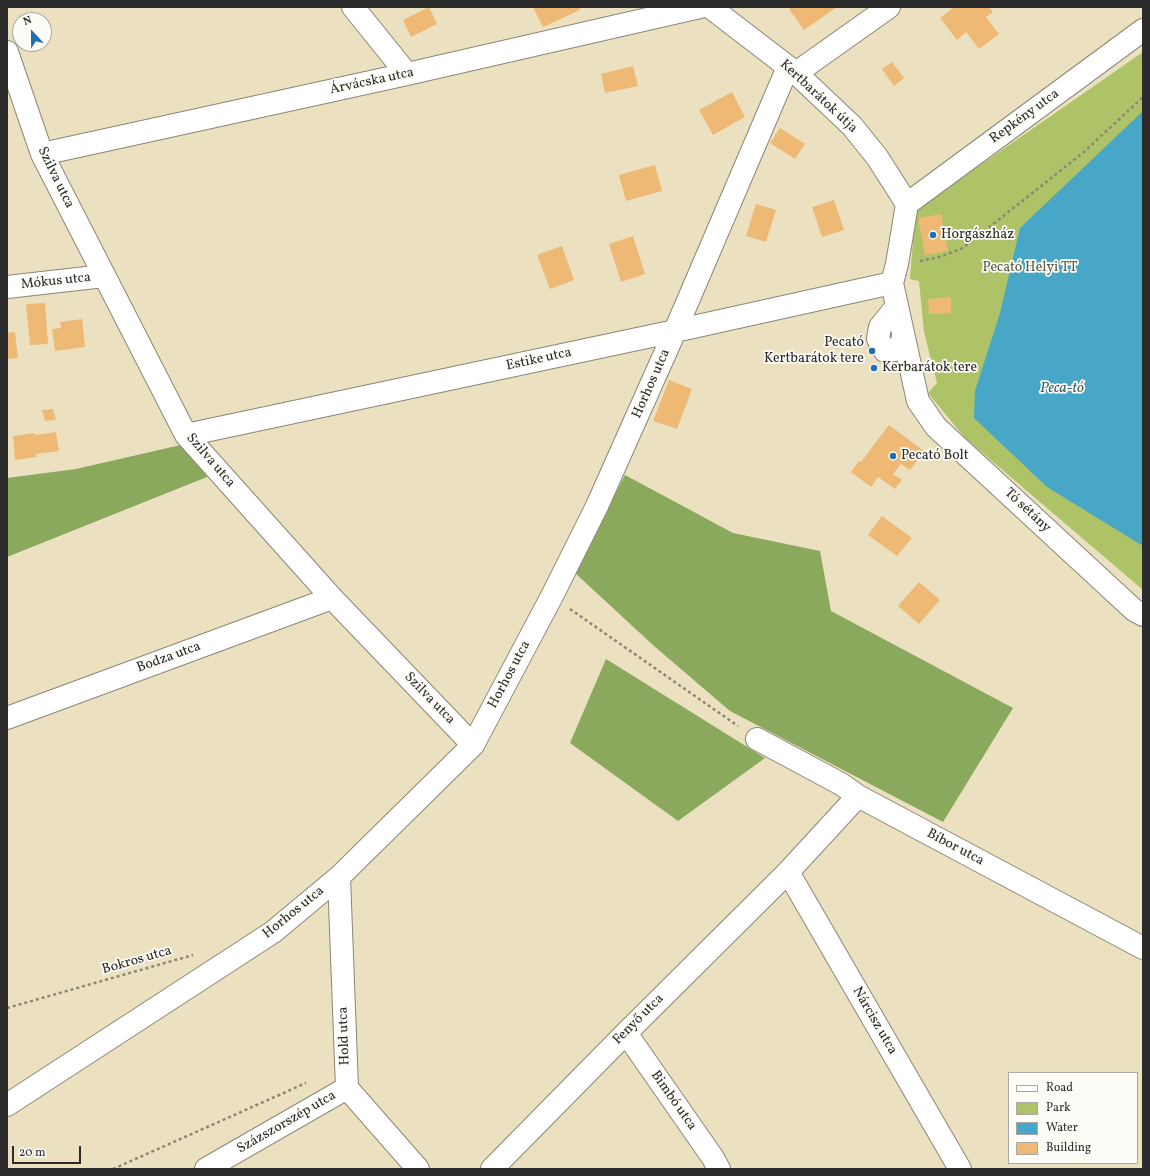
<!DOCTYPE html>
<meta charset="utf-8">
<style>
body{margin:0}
#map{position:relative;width:1150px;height:1176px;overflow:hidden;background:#ebe1c0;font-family:Vollkorn,serif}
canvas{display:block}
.frame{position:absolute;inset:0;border:8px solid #2b2b2b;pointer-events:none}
.legend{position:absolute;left:1008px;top:1072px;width:130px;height:92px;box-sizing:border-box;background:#fdfcf7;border:1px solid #a9a8a5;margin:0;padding:5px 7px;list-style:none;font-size:12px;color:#2b2b2b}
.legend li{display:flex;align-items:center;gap:8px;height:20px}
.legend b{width:20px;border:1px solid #a9a8a5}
.north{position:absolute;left:12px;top:12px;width:40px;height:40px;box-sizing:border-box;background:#fdfcf7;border:1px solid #a9a8a5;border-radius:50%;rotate:338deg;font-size:11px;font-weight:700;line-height:16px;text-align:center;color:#2b2b2b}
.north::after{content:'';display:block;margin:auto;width:14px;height:18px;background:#1f6fb2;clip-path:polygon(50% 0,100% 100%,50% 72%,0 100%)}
.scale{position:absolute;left:12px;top:1146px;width:69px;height:18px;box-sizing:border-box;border:2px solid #2b2b2b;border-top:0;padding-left:5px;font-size:12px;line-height:14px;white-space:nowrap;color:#2b2b2b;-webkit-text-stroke:3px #fdfcf7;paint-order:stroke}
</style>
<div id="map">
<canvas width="1150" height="1176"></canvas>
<div class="frame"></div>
<ul class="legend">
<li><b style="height:5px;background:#fff"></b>Road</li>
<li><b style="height:11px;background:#aec367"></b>Park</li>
<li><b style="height:11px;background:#48a7c7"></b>Water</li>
<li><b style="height:11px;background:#edb974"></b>Building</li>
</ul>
<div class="north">N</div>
<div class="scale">20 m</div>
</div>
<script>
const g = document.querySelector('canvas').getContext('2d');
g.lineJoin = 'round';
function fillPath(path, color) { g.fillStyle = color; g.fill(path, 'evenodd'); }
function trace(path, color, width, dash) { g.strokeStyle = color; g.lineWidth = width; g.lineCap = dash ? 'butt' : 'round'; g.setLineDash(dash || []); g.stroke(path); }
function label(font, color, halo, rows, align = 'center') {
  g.font = font + ' Vollkorn,serif'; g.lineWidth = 3.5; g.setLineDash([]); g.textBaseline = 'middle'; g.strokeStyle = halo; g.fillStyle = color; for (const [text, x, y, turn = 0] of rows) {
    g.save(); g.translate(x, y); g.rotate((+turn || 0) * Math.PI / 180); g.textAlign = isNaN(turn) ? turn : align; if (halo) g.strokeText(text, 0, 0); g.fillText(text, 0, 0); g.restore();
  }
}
fillPath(new Path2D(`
 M1143 52V590L965 438 928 393 937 383 924 332 919 281 910 279 914 227 917 209Z`), '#aec367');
fillPath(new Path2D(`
 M185 444 207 477 7 557V478L76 469Z
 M625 475 733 533 820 551 831 611 1013 708 943 822 730 711 654 646 575 573Z
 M606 659 765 758 678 821 570 743Z`), '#8aa95c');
fillPath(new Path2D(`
 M1143 111V546L1047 487 974 418 975 391 1000 313 1020 228Z`), '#48a7c7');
fillPath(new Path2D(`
 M429 7 437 24 411 37 403 20Z
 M533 7H579L580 10 543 27Z
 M792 7H837L804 30 789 9Z
 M954 7H989L993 12 986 17 999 34 979 49 966 32 957 40 940 18Z
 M892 62 904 78 894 86 882 69Z
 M633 66 638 86 605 93 601 74Z
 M732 92 745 117 713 135 699 110Z
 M780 128 805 144 795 159 770 143Z
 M655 165 662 191 626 201 619 175Z
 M834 200 844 230 822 237 812 207Z
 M756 204 776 210 766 242 746 236Z
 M941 214 948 251 925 255 918 218Z
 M633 236 645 274 621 282 609 244Z
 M562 246 574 280 550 289 537 255Z
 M951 297V313L929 314 928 299Z
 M45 303 48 344 30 345 26 304Z
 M82 319 85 347 55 351 52 329 61 328 60 322Z
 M15 332 18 358 7 359V333Z
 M669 380 692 389 677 429 653 421Z
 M53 409 56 420 45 421 42 410Z
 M889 425 924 451 910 470 901 464 893 474 902 480 895 489 878 477 871 487 851 472 859 461 861 462Z
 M56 432 59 451 36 454 37 457 15 460 13 436 35 433V435Z
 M882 516 912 538 897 556 868 535Z
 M919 582 940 600 919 624 898 606Z`), '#edb974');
const minor = new Path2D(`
 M353 7 407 74
 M710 7 796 73 852 126 877 157 907 204
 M7 52 42 154 186 435 332 598 473 745
 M796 73 889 7
 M42 154 407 74 700 7
 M907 204 897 264 892 283 918 401 936 427 1134 610 1143 615
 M907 204 1143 30
 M7 287 104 276
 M897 306 880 327 878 339 885 351C899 350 900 350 903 336
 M186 435 675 331 892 283
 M7 718 332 598
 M757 739 841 784 858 796
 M788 872 960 1169
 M339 877 347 1088 418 1169
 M626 1033 713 1158 719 1169
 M7 1105 273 932 339 877 473 745 552 596 597 506 675 331 788 67
 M206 1169 347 1088
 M492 1169 626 1033 788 872 858 796 1143 948`);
trace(minor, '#8b8676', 24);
trace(new Path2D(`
 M920 261 939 257 963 248 1084 152 1143 97
 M570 609 738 726
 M7 1008 193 955
 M113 1169 306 1083`), '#8b8676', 2.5, [3, 3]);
trace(minor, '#fff', 22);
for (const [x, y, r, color] of [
 [933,235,4,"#1f6fb2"],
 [872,351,4,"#1f6fb2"],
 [874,368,4,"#1f6fb2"],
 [893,456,4,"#1f6fb2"]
]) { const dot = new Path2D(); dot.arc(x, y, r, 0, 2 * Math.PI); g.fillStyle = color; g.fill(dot); trace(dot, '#fdfcf7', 1.5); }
label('14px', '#2b2b2b', '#fdfcf7', [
 ["Árvácska utca",372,82,-12],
 ["Kertbarátok útja",818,97,43],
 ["Repkény utca",1025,117,-36],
 ["Szilva utca",55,178,64],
 ["Mókus utca",56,282,-6],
 ["Estike utca",539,360,-12],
 ["Horhos utca",652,384,-66],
 ["Szilva utca",210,461,49],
 ["Tó sétány",1027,511,43],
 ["Bodza utca",169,658,-20],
 ["Horhos utca",510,675,-62],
 ["Szilva utca",429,699,46],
 ["Bíbor utca",955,848,28],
 ["Horhos utca",294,913,-39],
 ["Bokros utca",137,961,-16],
 ["Fenyő utca",639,1020,-45],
 ["Nárcisz utca",874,1021,60],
 ["Hold utca",345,1036,-92],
 ["Bimbó utca",673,1101,55],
 ["Százszorszép utca",287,1123,-30]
]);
label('14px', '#2b2b2b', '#fdfcf7', [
 ["Horgászház",941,235],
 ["Pecató",864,343,"right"],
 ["Kertbarátok tere",864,359,"right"],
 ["Kerbarátok tere",882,368],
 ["Pecató Bolt",901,456]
], 'left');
label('14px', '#52593d', '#fdfcf7', [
 ["Pecató Helyi TT",1030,268]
]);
label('italic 15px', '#375d69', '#fdfcf7', [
 ["Peca-tó",1062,389]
]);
</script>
